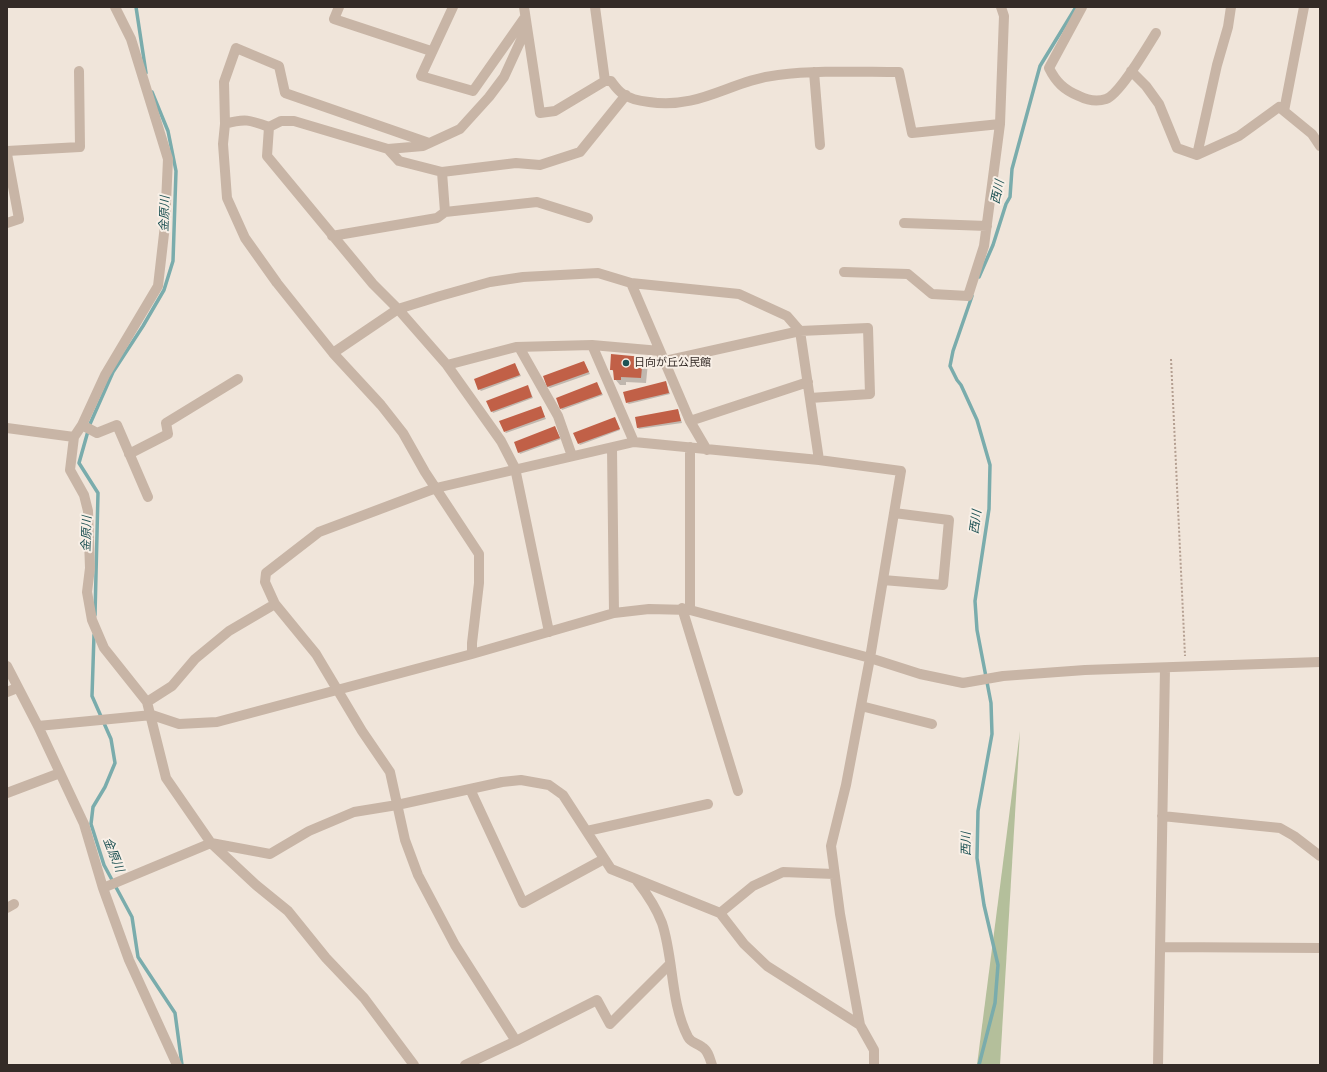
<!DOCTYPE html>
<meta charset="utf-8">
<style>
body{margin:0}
#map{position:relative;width:1327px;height:1072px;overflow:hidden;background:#f0e5da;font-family:"Fira Sans",sans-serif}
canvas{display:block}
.frame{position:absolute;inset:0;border:8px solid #342b27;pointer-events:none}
</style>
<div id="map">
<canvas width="1327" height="1072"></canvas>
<div class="frame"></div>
</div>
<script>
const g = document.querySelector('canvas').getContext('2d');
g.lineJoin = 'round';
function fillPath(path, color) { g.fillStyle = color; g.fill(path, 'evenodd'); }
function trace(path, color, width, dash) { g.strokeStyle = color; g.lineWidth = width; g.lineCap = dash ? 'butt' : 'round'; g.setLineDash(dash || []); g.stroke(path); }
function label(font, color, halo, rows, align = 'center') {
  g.font = font + ' "Fira Sans","Noto Sans JP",sans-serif'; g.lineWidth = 4; g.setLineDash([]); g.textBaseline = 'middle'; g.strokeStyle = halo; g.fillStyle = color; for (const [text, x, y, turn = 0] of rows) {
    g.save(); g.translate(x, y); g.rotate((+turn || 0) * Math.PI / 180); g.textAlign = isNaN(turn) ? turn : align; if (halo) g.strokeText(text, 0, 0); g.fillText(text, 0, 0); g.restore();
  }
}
fillPath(new Path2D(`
 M1020 731 1000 1065H977Z`), '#b4bf9b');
fillPath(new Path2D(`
 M642 358 648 363 646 383 626 382V385H620L615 379 614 372 611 369Z
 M584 362 590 374 550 388 548 387 544 377Z
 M515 364 521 376 481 391 479 389Z
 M666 382 670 394 629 404 627 403Z
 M597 383 603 395 562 410 561 408Z
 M529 388 533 398 493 413 492 411Z
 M540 407 546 419 506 433 505 432Z
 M678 410 682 423 639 429 638 428 636 418Z
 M616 420 620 430 580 445 579 444Z
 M555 428 561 439 520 454 519 452Z`), '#0003');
trace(new Path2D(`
 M136 7 146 73
 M979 277 993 245 1006 204 1010 197 1012 169 1040 66 1076 7
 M972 296 953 351 950 366 957 380 961 385 977 420 990 465 989 509 975 601 977 630 991 703 992 734 978 811 977 858 984 905 998 965 995 1003 979 1065
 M95 615 98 493 79 463 90 424 113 372 143 326 164 290 173 261 176 171 168 131 152 92
 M94 635 92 696 111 739 115 763 105 787 93 807 91 824 104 865 132 917 138 957 175 1013 182 1065`), '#7aacac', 3.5);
fillPath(new Path2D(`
 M611 354 643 357 641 378 621 377V380H614L613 370H610Z
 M584 361 589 372 547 387 543 376Z
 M515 363 520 375 478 390 474 379Z
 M666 381 669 393 626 403 623 392Z
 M597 382 602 394 560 409 556 398Z
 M528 385 532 397 491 412 486 401Z
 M541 406 545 417 504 432 499 421Z
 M678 409 681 421 637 428 635 417Z
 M615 417 620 429 578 444 573 433Z
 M555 426 560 438 518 453 514 442Z`), '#c16047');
trace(new Path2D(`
 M1171 359 1185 656`), '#b49f91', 2, [2, 2]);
trace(new Path2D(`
 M115 7 131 39 168 159 165 225 158 286 105 375 82 425 74 437 70 470 84 495 88 511 90 568 87 592 92 620 104 648 147 702 166 778 211 843 256 885 288 911 326 958 364 998 414 1065
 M339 7 334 19 431 51
 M453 7 421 76 473 91 525 17
 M524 7 540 113 555 111 605 81H611C614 85 618 91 623 94 630 99 640 101 649 102 700 110 731 80 778 75 818 70 859 72 899 72L912 133 1000 124
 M595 7 605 81
 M1082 7 1049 68C1056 82 1064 90 1079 96 1087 100 1097 102 1106 99 1120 94 1147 47 1156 33
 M1131 71 1146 86 1159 104 1177 148 1197 155 1239 136 1279 107 1312 134 1320 146
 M814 72 820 145
 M1284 111 1304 7
 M225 124 224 82 236 48 279 66 285 93 429 143
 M269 127 267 156 373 284 398 309 447 365 501 441 515 468 549 632
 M388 149 399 161 442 172 445 212
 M7 151 80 147 79 71
 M7 154 19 219 7 223
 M1197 155 1217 65 1228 27 1231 7
 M442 172 516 163 540 165 580 152 626 95
 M904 223 987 226
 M332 236 437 218 445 212 537 202 588 218
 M844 272 908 274 932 294 968 296 984 246 1000 124 1004 16 1001 7
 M631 283 690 421 707 450
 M592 345 634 442
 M519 347 558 416 572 456
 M333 353 398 309 440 296 490 282 523 277 598 273 631 283 739 294 787 316 800 331 819 460
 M665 361 800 331 868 328 870 394 810 398
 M447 365 516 347 592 345 660 351
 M690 421 808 382
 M82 425 97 433 117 425 148 497
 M7 428 74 437
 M612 448 614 613
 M129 454 168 434 166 423 238 379
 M883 580 943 585 949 520 894 513
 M275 604 265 582 266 573 319 532 436 488 634 442 819 460 901 471 870 658 846 785 831 846 840 914 860 1025 874 1050V1065
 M682 608 738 791
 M690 610V447
 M472 654V643L479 583V554L425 472 403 433 381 405 333 353 277 283 245 238 227 198 223 144 225 124C245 118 250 120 269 127L281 121H294L388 149 423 146 460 129 489 97 504 77 526 29
 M7 666 38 726 84 824 103 888 129 960 177 1065
 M7 692 17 688
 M147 702 172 686 195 659 229 631 275 604 316 654 362 731 390 772 405 840 418 875 455 945 516 1041 465 1065
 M861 706 932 724
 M38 726 152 715 179 724 217 722 472 654 614 613 649 609 690 610 870 658 920 674 963 683 1003 676 1085 670 1320 662
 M470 789 523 903 604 859
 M7 793 60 773
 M1162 816 1280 828 1294 836 1320 856
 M587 831 708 804
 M637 881C647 894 656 907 662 923 674 959 670 1002 688 1037 691 1043 697 1043 702 1047 708 1050 710 1059 712 1065
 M103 888 211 843 270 854 309 831 354 812 397 805 502 782 521 780 549 785 563 795 611 869 720 913 744 944 767 966 860 1025
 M7 908 14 904
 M720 913 753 886 783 872 834 874
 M1161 947 1320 948
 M516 1041 597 1000 610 1024 670 964
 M1158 1065 1165 668`), '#c8b5a6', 10);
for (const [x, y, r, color] of [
 [626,363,4,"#1e5254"]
]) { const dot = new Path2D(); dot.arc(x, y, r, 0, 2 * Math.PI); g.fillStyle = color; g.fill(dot); trace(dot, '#f8efe6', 1.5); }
label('11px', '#342b27', '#f8efe6', [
 ["日向が丘公民館",634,363]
], 'left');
label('italic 12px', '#1e5254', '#f8efe6', [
 ["西川",998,192,-78],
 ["金原川",165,214,-88],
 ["西川",976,522,-82],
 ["金原川",87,534,-88],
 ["西川",967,844,-90],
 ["金原川",113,855,68]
]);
</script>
